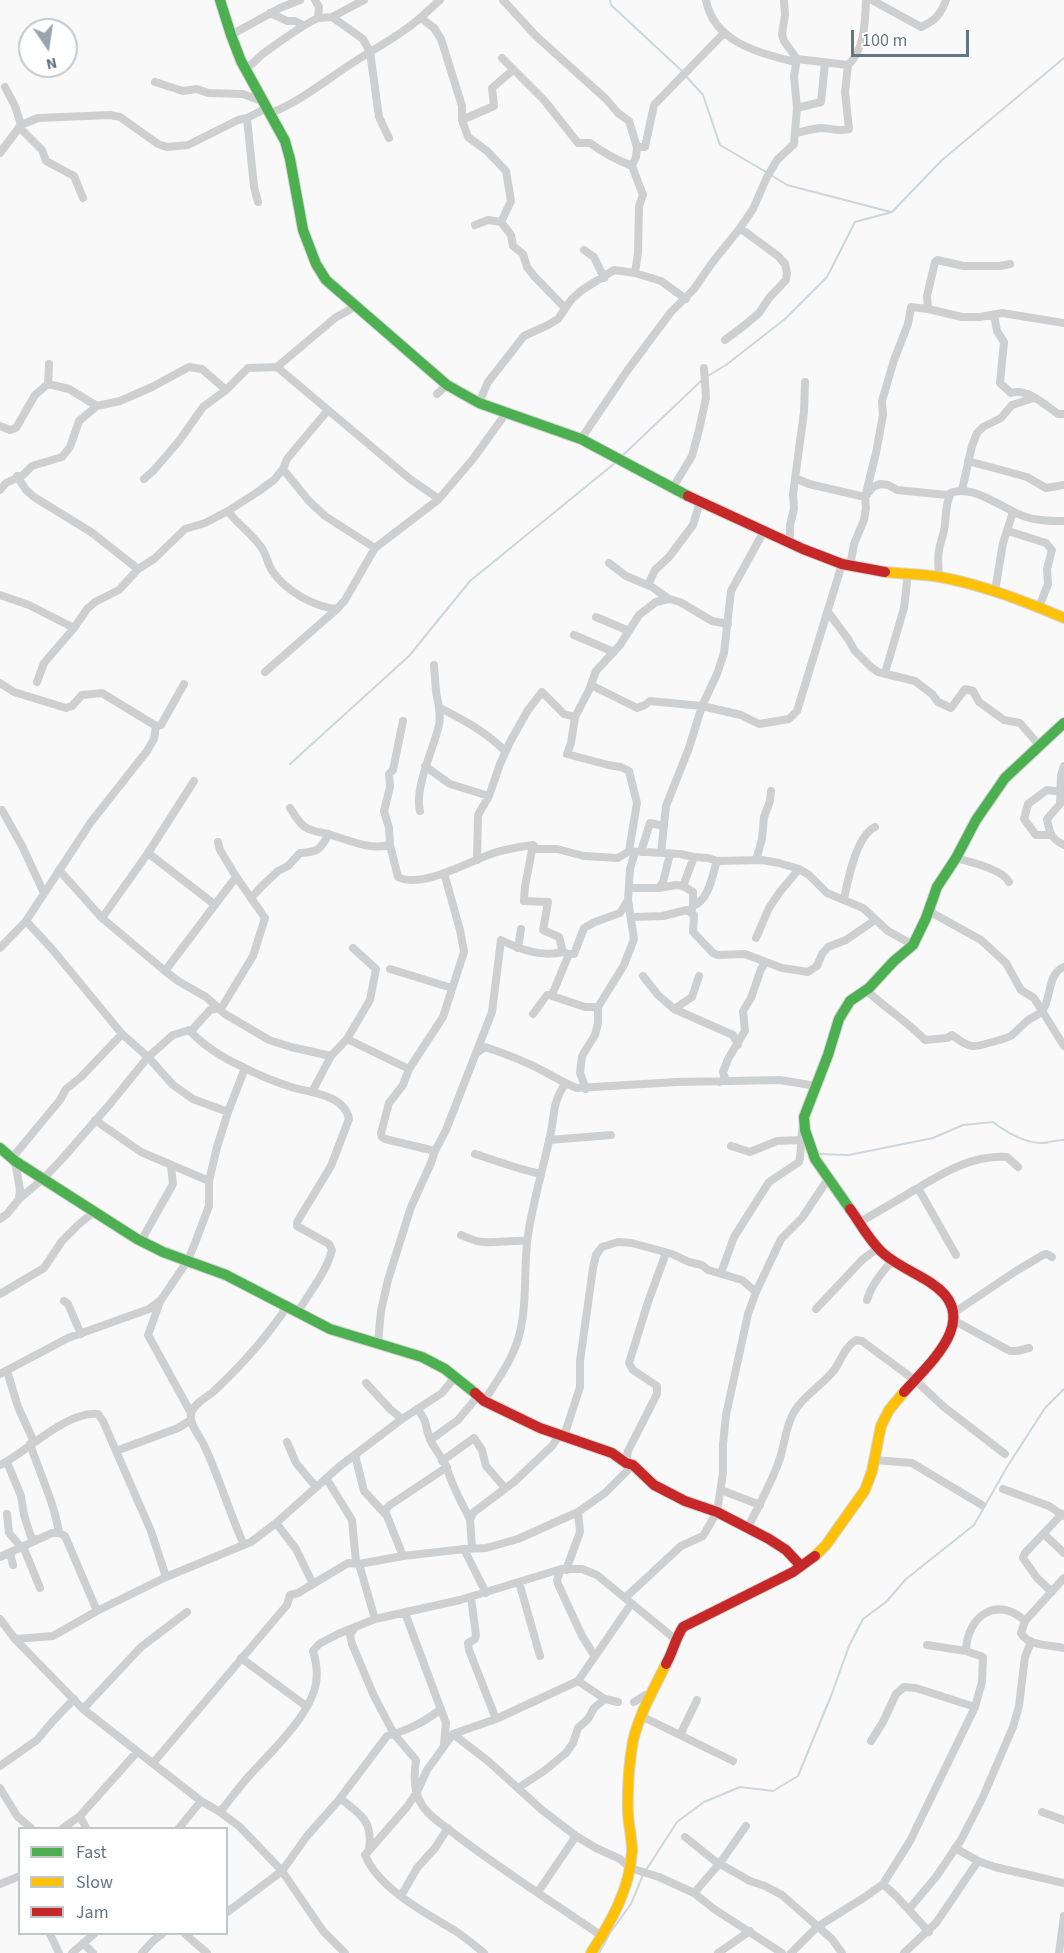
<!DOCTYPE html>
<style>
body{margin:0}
#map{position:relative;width:1064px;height:1953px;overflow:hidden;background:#f9f9f9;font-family:"Source Sans 3",sans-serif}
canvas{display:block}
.legend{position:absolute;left:18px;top:1827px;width:210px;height:108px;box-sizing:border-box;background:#fff;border:2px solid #c1c8cd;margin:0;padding:8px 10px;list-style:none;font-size:18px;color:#657683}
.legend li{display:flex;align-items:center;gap:12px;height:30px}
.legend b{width:30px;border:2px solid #c1c8cd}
.north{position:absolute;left:18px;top:18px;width:60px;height:60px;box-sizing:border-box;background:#fff;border:2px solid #c1c8cd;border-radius:50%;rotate:167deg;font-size:16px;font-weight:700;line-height:24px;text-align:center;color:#657683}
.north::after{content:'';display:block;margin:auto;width:21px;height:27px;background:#99a4ac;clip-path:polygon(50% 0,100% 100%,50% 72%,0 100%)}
.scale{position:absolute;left:851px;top:30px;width:118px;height:27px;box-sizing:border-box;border:3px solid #657683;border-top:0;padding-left:8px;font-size:18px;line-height:21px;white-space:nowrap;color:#657683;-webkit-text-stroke:4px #fff;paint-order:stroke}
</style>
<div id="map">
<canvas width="1064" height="1953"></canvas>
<ul class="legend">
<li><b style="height:8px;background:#4caf50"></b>Fast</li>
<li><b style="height:8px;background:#ffc107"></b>Slow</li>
<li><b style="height:8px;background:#c62828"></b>Jam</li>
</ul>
<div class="north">N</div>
<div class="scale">100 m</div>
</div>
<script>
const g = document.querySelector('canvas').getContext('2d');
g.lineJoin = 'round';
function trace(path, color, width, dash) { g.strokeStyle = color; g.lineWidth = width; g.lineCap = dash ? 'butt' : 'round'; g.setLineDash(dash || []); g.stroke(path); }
trace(new Path2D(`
 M610 0 611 5 682 71
 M686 76 703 95 720 145 766 172
 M771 175 787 185 891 212
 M706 377 726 365 785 319 827 277 855 222 892 212 942 160 1064 58
 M621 457 702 380
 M290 764 409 656 470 581 615 463
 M818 1154 849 1155 933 1138 963 1125 993 1122C1006 1132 1023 1142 1040 1143 1048 1143 1056 1140 1064 1140
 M646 1870 677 1822 704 1802 740 1787 773 1791 798 1776 831 1696 849 1646 863 1619 886 1602 906 1579 974 1525 1007 1467 1045 1408 1064 1389
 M599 1953 610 1933 631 1904 643 1875`), '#ced6d9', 2);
const fast = new Path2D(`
 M220 0 231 35 241 61 285 141 290 159 303 230 316 264 326 280 447 385 479 403 581 439 688 496
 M0 1148 15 1161 137 1239 163 1252 226 1275 330 1329 422 1357 445 1369 475 1393
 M850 1209 815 1159 805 1130 804 1117 828 1055 839 1019 850 1001 869 988 894 961 913 945 926 918 937 887 956 858 976 820 1005 778 1064 723`);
const slow = new Path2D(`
 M885 572C903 574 922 574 940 577 983 585 1024 601 1064 618
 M815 1556 826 1545 865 1490 872 1471 881 1426 889 1410 904 1392
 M591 1953C611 1922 630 1889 632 1851 632 1839 629 1827 628 1814 627 1793 629 1762 633 1741 639 1714 654 1689 666 1664`);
const jam = new Path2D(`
 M688 496 803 549 842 564 885 572
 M850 1209C861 1224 870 1242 884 1254 898 1266 916 1273 931 1283 983 1317 932 1361 904 1392
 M475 1393 484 1401 540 1428 612 1453 626 1463 633 1465 654 1485 685 1501 717 1512 769 1539 786 1550 801 1566
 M666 1664C673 1652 675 1639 683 1627L793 1572 815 1556`);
trace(fast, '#d5d6d7', 12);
trace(slow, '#d5d6d7', 12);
trace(jam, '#d5d6d7', 12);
trace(new Path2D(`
 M315 0 319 7 318 18 332 17 363 39 370 52 379 117 389 138
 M503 0 536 36 606 99 618 113 629 121 637 147 636 157 632 166 643 195 639 206 638 253 635 273
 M706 0C714 43 760 53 795 62
 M784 0 785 15 782 34 784 41 797 59
 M872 0 921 27C935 21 941 14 946 0
 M270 13 287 21H295L303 25
 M332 17 364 0
 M421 18 434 28 441 39 462 106V120
 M231 35 280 8 300 0
 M502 58 544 100 578 143H590C602 152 617 160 632 166
 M245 68C253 65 257 58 264 53 281 41 299 27 318 18
 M155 82 183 91 197 89 208 93 243 94 264 102
 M5 87 15 106 21 125
 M797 108 821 102 825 63
 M271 113C301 101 326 80 354 62 376 48 399 36 419 19 426 13 433 6 440 0
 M247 118 254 187 258 202
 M19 127 42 150 46 161 74 176 83 198
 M796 133C804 131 812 129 820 128 832 128 837 132 849 129L845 92 848 65
 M637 147H645L654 105 724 33
 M0 153 21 125 38 118 110 115 120 117 158 144 167 147 188 145 238 120 247 118 267 108
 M501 222 511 201 506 171 487 151 468 137 462 120 494 106 492 88 513 70
 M475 225 488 220 501 222 511 235 513 246 523 254 527 267 534 276 565 308
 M584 250 594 257 604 278
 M928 309 962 317H980L1002 313 1064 323
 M994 315 997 331 1004 342 1000 383 1011 393C1028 388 1045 405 1058 414H1064
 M725 340 745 325 759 313 769 298 786 280 787 273 785 264 778 256 740 228
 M277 367 410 479 439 499
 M48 384 49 364
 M437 394 447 385
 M479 403 488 382 524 336 548 325 558 319 571 300 582 290 614 270 635 273 661 281 686 299
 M97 406 120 401 152 387 189 367 202 369 226 390 248 368 277 367 335 318 356 306
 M0 426 10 430 16 428 35 395 48 384 69 389 97 406 79 421 70 447 62 457 32 466 23 475 6 483 0 490
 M581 439 627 371 671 312 694 289 712 263 740 228 753 209 767 177 777 160 794 144 797 108 794 76 797 59 848 65C865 50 865 21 866 0
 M968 461 1027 477 1046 488 1064 485
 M283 469 308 500 325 516 375 548
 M17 476 26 490 34 497 91 532 138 569
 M795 478 809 484 865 497 873 487 880 484 888 485 897 490 947 495C969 480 1004 510 1026 517 1038 521 1051 521 1064 521
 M144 479 154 470 179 441 203 407 226 390
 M672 489 692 456 699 430 706 398 704 368
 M962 490 972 446 977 433 983 427 1001 418 1012 405 1034 398
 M228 511C238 525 254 535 263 550 267 557 268 565 273 572 286 591 314 607 337 609
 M1008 531 1046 543 1052 550 1047 569 1048 584 1039 607
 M790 543V525L794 509 793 494 804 412 805 382
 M609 563 626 576 652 587 669 599 680 602 712 621 728 624
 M854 568 851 560 854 544 864 520 866 508 865 497 876 453 883 415 882 401 894 360 908 324 911 307 928 309 927 296 935 262 937 260 964 266H1000L1010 264
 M939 577C938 558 937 553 943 535 947 521 944 506 951 493
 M648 585 655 570 669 557 693 525 700 502
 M995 591 1003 543 1013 512
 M0 595 29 605 74 628
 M828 612 848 639 855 651 871 667 878 672 915 681 932 694 938 702 951 708 965 689 973 691 979 702 1004 720 1020 723 1039 745
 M596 617 629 631
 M574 635 614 652
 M265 672 337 609 345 600 375 548 439 499 473 459 506 413
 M885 673 904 608 908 573
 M37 682 44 663 74 628 87 609 95 602 119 590 138 569 154 559 185 529 205 523 228 511 259 491 274 480 283 469 287 459 328 410
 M0 683 14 692 66 708 72 706 82 695 102 693 156 726
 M591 685 637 708 645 705 650 701 702 706 741 715 759 724 789 719 797 711 842 564
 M440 708C464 720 486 732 505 751
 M425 766 450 784 489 796
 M1064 766 1061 775 1060 804 1047 819C1050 833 1050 838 1064 845
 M290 808C295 815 298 822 305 827 312 832 323 832 331 835 352 841 369 850 390 845L398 877C422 889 468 862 491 854 504 849 519 847 533 845L537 849H557L584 856 618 858 629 851 680 854 694 857 708 858 717 861 762 860 779 863 799 869 809 875 827 893 863 908 888 931 913 945
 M2 810 22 846 44 893
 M420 811C414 788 434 748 439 725 441 715 439 707 437 697 435 687 435 675 434 665
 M1050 835H1036L1024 819 1028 804 1047 790 1061 792
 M390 845 389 828 384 811 390 787 389 774 393 770 403 721
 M533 845 525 886 524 901 548 902 543 930 559 937 563 952 568 954
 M629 851 637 803 629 771 621 767 608 765 567 754 571 743 575 717 589 690 596 671 620 645 639 615 656 602 669 599
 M641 852 650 823 664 826
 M148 853 214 904
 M661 853 666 806 689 748 702 706 717 674 724 653 731 591 764 531
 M956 858C970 862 1002 869 1009 882
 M477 860 478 815 489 796 500 764 510 742 528 710 542 692 564 714 575 717
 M756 860 762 839 764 817 770 801 771 791
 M59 870 102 918 165 971 178 981 206 997 225 1014 269 1040 291 1047 331 1056
 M630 888H659L676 885 683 886
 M659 888 663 882 670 854
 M251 898 261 887 278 871 288 866 300 853C318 852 320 850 329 834
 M844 899C848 880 856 836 875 827
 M693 906C709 900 712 876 717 861
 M930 908 934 914 981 940 1006 963 1021 990 1034 998 1064 1046
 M691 912 693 906V892L683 886 694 857
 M632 917 663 916 687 910 694 915 693 932 713 953 718 955 745 954 782 968 808 972 817 966 822 954 828 947 846 940 875 920
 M102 918 148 853 194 781
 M26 921 52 949 122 1034 148 1057 173 1085 193 1099 228 1112
 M756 938 769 908 779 893 799 869
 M0 948 26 921 91 822 147 751 154 739 156 726 161 725 184 684
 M518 948 521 929
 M390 969 452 988
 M165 971 236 877
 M643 976 658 995 674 1009 733 1035 738 1045
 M866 990C885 1008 907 1021 925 1040L947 1038 952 1035C958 1039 964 1045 972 1046 977 1047 1009 1038 1012 1035 1017 1031 1021 1026 1026 1022 1031 1017 1041 1015 1044 1008 1051 996 1048 973 1064 967
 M549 995 585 1007H598
 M674 1009 692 997 699 976
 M533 1014 547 995H552L569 954H574L584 928 595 922 620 913 628 900
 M189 1030C204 1046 223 1058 243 1067 256 1074 276 1082 291 1087 310 1093 344 1094 349 1119L331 1166 297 1222V1226L329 1244 332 1250C326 1273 310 1291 298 1312
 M347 1039 409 1069
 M478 1052 485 1047C507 1054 527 1062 547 1073 558 1079 566 1084 577 1088L677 1082 780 1080 816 1086
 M720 1082 725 1078 723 1072 728 1059 745 1031 743 1011 751 998 761 969 766 962
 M586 1089 580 1073 582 1056 595 1035 598 1023V1007L624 965 634 939 628 900 630 869 635 852
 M312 1092 331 1056 347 1039 370 1000 376 969 353 948
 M95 1120 141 1152 209 1181
 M549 1140 611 1135
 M731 1146 750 1152 777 1141 800 1140
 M435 1151 385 1139 382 1137 381 1133 389 1103 403 1085 409 1069 443 1017 464 952 460 930 444 873
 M475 1154C498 1161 517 1169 541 1174
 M12 1158 60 1100 66 1089 81 1077 122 1034
 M15 1161 20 1190 19 1199
 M918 1188 956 1255
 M0 1219 7 1214 19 1199 44 1178 62 1159 110 1104 148 1057 173 1035 193 1029 210 1010 222 1007 253 956 265 918 235 875 220 850 218 842
 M860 1222C879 1211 898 1200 916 1189 945 1172 972 1155 1007 1157L1018 1167
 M461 1235C468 1238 476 1242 484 1242 498 1243 512 1240 527 1241
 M141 1241 173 1184 171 1166
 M721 1273 734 1237 769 1182 799 1162C802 1150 800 1139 803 1127
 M0 1294 44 1268 62 1241 78 1225 95 1211
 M867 1300C871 1285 882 1272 892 1261
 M64 1301 68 1304 81 1334
 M160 1302 148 1335 191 1413
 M816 1309 863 1259 877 1249
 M955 1312 1016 1271 1043 1255 1047 1254 1052 1257
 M955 1321 1010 1351H1017L1029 1348
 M378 1342 381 1311 388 1280 411 1207 431 1163 435 1151 446 1130 492 1012 501 940C521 950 541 957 563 952
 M7 1371 18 1407 34 1442
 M0 1374 68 1338 149 1309 161 1300 188 1260 195 1243 209 1206V1181L217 1147 228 1112 245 1068
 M366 1383 390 1409 402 1419
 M484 1401C497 1381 513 1359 519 1336 528 1303 523 1268 528 1235 533 1203 542 1172 549 1141 555 1119 551 1104 565 1084
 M417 1409C429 1423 424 1425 430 1439 434 1449 443 1458 447 1468 452 1486 461 1502 470 1519
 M564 1436 580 1387V1361L593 1268 596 1255 602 1247 618 1242 632 1243 672 1254 689 1262 702 1265 708 1270 742 1280 756 1292
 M430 1440 458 1420 478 1396
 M287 1442 296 1463 316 1487
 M30 1444C40 1474 54 1502 59 1533
 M116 1451 151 1531 166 1577
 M355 1455 364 1491 387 1516 403 1556
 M875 1460 912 1463 982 1505
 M442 1461 474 1438 482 1450 486 1466 505 1488
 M7 1462 21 1496 24 1515 31 1537 37 1540
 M626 1463 628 1451 657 1394V1386L633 1370 629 1363 648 1302 666 1253
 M0 1465C27 1452 66 1411 98 1414L103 1421 116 1451 178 1428 191 1420
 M326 1478 352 1520 356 1562 359 1564 375 1619
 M1003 1489 1049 1506 1064 1516
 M721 1490 760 1505
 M7 1514 9 1533 21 1547
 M387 1516 385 1510 390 1505 447 1467
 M276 1523 296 1549 313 1584
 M748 1527C759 1505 771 1484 779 1461 785 1445 785 1427 794 1412 804 1395 823 1385 835 1369 842 1358 845 1347 856 1340L862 1341 916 1381 944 1407 1005 1454
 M1045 1535 1064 1553
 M244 1545C229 1512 219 1476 203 1443 199 1436 189 1423 191 1414 193 1404 206 1398 213 1392 241 1366 267 1337 288 1305
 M23 1546 40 1588
 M472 1548 470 1519 474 1512 514 1482 552 1446 560 1434
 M464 1549 486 1593
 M10 1553 13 1565
 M0 1557 52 1533H59L65 1536 97 1611
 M561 1569 557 1580 558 1584 582 1636 594 1655
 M566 1570 580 1532 578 1512
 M1064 1578 1025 1621 1021 1633C1028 1646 1050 1645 1064 1648
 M519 1582 540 1656
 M1052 1592 1037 1578 1023 1558 1025 1553 1062 1514
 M626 1597 681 1546 703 1536 717 1512 723 1473V1444L726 1415 748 1314 756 1292 781 1239 802 1218 828 1179
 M471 1598 476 1635 475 1639 468 1643 469 1650 496 1719
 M405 1613 446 1723 444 1744
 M0 1619 15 1639 83 1709 201 1801 220 1812 240 1827 282 1871 323 1931 345 1953
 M355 1627 350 1635 352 1644 374 1696 394 1734 416 1760C414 1775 413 1791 422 1805 429 1817 445 1826 456 1835 503 1871 554 1903 603 1937
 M15 1639 53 1636 97 1611 166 1577 251 1542 276 1523 340 1466 402 1419 442 1393 455 1377
 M966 1651C967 1616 997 1595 1025 1621
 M241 1658 306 1706
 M578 1681 605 1699 618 1702
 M634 1702 645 1695 652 1694
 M83 1709 141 1647 187 1612
 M641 1716 733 1761
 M453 1734 488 1761 542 1810 576 1836 596 1848 620 1859 630 1868 659 1877 694 1893 714 1909 782 1953
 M680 1735 697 1700
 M871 1741 883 1722 896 1694 904 1687 916 1688 975 1707
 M153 1763 287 1605 290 1595 298 1593 348 1563 359 1564 403 1556 464 1549 486 1548 518 1539 578 1512 605 1493 633 1465
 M0 1766 37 1740 53 1721 74 1699
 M0 1788 17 1816 31 1828
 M518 1788 544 1771 566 1753 573 1743 578 1728 588 1719 594 1708 605 1699
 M340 1798C361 1816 373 1819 369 1850
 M220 1812C230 1800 239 1787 249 1776 270 1753 311 1715 316 1683 318 1672 316 1661 313 1651L319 1644 338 1634 375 1619 460 1600 561 1569H582L597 1575 675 1639
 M1042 1812 1064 1820
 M80 1816 86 1828
 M63 1828 80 1816 137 1752
 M179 1828 201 1801
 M685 1837 715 1861 750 1881 765 1886 782 1895 832 1939 842 1953
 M955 1848 978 1861 995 1867 1064 1883
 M0 1884 20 1876
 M883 1884 897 1897 929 1932
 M538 1892 576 1836
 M694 1893 720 1863 746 1826
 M401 1896 417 1868 435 1848 448 1828
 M909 1909 936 1877 961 1840 982 1799 1013 1727 1019 1706 1025 1657 1031 1642
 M226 1913 282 1871 307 1836 338 1801 387 1736C408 1730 423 1723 441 1709
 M50 1934 59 1953
 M185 1934 207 1953
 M83 1943 93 1953
 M72 1953 94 1934
 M142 1953 153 1941 162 1934
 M484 1953C474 1945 465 1937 454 1930 427 1914 379 1889 365 1855L406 1808 416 1794 427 1770 453 1734 496 1719 578 1681 631 1604
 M718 1953 750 1931
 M791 1953 817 1927 865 1897 883 1884 910 1841 975 1707 982 1682 983 1657 966 1651 927 1645
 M904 1953 936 1923 978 1861
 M1059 1953 1064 1916`), '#cecfd0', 8);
trace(fast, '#4caf50', 10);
trace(slow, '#ffc107', 10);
trace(jam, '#c62828', 10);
</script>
